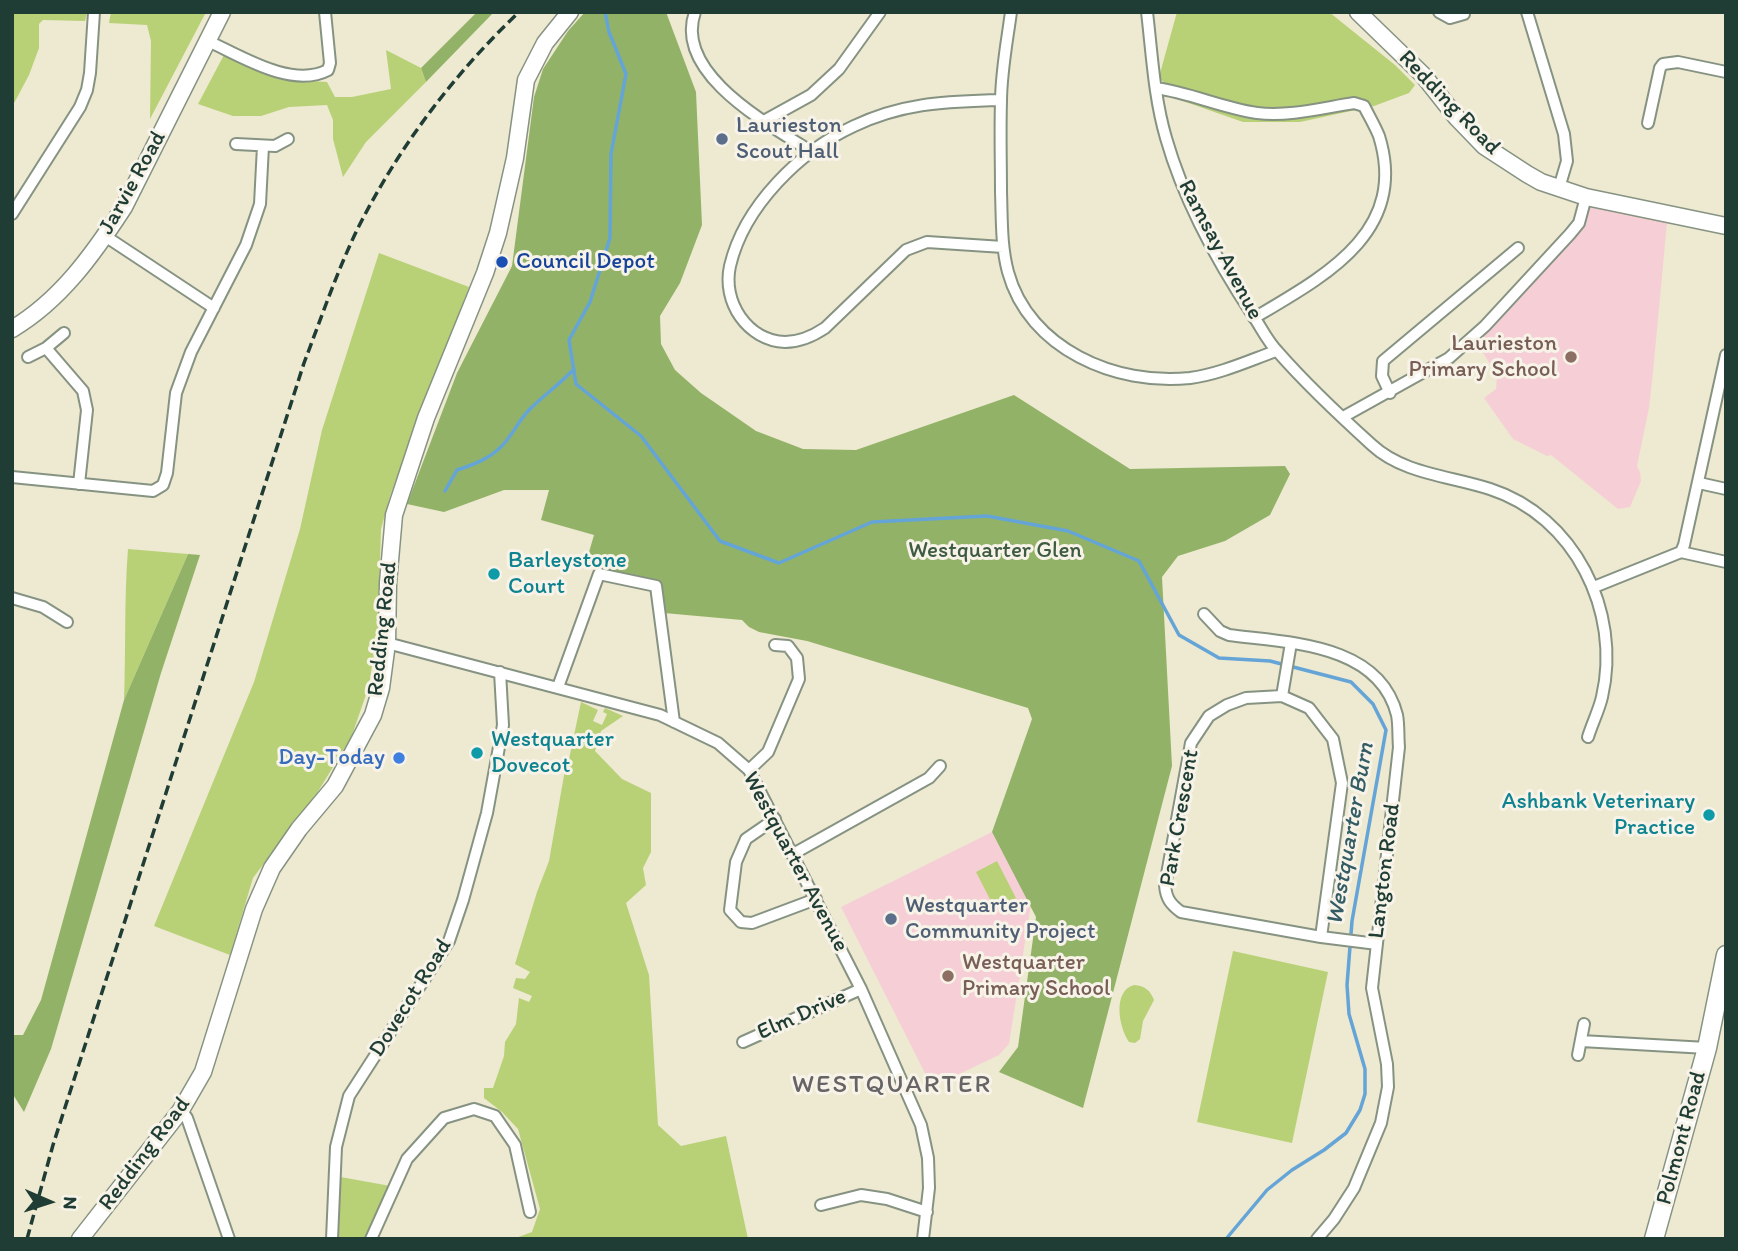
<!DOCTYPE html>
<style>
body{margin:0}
#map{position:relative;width:1738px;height:1251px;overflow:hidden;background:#eee9d1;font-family:Itim,sans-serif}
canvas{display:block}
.frame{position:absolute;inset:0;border:14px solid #1f3d34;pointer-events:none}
.north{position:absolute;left:14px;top:1167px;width:70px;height:70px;-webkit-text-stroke:5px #f7f3e8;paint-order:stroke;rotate:93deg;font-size:19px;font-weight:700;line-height:28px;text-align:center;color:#1f3d34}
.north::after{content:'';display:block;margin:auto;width:24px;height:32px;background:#1f3d34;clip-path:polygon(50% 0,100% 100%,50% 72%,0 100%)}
</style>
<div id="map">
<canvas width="1738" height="1251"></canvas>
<div class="frame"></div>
<div class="north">N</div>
</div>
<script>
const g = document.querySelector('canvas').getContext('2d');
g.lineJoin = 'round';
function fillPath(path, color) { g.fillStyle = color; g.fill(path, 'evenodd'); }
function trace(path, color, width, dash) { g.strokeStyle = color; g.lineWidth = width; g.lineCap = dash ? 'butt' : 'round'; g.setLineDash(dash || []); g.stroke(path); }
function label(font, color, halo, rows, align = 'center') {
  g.font = font + ' Itim,sans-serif'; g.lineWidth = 6; g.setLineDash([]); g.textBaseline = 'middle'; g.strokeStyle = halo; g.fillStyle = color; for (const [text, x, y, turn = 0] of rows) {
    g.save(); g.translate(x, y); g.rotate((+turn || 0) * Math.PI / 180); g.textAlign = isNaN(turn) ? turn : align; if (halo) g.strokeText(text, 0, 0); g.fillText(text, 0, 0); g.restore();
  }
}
fillPath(new Path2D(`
 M1586 197 1668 212 1653 372 1649 408 1637 466 1640 472 1641 481 1630 507 1618 509 1551 455 1547 456 1513 439 1484 398 1496 389 1497 376 1473 336 1570 234Z
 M992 832 1031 904 1009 1044 999 1055 932 1087 841 907Z`), '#f6cfd6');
fillPath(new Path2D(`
 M12 12H87L85 21 43 20 39 24V48L29 75 12 107Z
 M111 12H201L205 14 150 119 151 41 147 25 109 23Z
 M1177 12H1329L1395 65 1415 85 1409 93 1374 106 1300 122H1243L1177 99 1159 77Z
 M386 50 421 68 426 82 366 142 343 177 333 139V120L327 105 289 107 261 116H233L198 104 225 53 281 79 327 82 335 97H352L391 89Z
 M379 253 469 287 391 493 381 529 378 626 369 686 351 738 317 793 253 878 230 955 154 926 254 682 300 529 322 430Z
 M128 549 188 554 124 700C126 650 124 599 128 549Z
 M581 702 598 710 593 721 602 725 607 714 603 712 605 708 623 716 601 731 595 751 622 779 651 793V852L643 868 646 885 626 903 649 975 658 1125 681 1146 726 1136 748 1239H513L532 1232 540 1209 518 1129 502 1112 484 1098V1088H493L504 1056 505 1042 516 1024 519 998 529 1002 532 996 513 988 516 978 525 979 530 972 515 964 537 892 549 861 566 764H568Z
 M997 861 1016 898 995 909 976 872Z
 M1233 951 1328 972 1292 1143 1197 1122Z
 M1134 985C1145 986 1150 990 1154 1000L1143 1021 1140 1039 1135 1043 1129 1042C1119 1028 1112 991 1134 985Z
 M335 1176 396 1187 371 1239H332Z`), '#b8d176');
fillPath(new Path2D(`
 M477 12H494L426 82 421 68Z
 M585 12H666L696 92 702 225 680 283 660 316 661 344 675 370 701 393 756 431 803 449 856 450 1014 395 1130 469 1285 466 1290 474 1270 515 1225 541 1178 556 1162 577 1172 766 1083 1108 999 1072 1018 1047 1036 917 992 832 1032 719 1028 708 807 641 759 632 749 627 742 620 664 613 659 584 595 570 587 559 594 535 541 520 549 490H504L444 512 407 504 457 373 512 266 534 97 543 69 568 31Z
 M188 554 200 555 161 673 51 1049 24 1112 12 1093V1035H23L41 1000 124 700Z`), '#92b367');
trace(new Path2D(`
 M605 12 609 32 626 74 611 154 610 238 590 302 569 340 576 384 641 436 720 541 779 563 872 522 987 516 1068 531 1139 561 1179 635 1219 658 1270 661 1351 682 1373 704 1386 730 1352 921 1347 985 1349 1014 1365 1069V1094L1360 1110 1346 1133 1324 1150 1292 1170 1267 1190 1226 1239
 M445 491 457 470C476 464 494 457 507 440 515 430 520 419 530 409 544 395 560 384 574 369`), '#64a4d7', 3.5);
const street = new Path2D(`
 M695 12C673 74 770 125 812 152
 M1011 12C1007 42 1001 72 1001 102 1000 132 1001 162 1001 192 1002 219 1001 246 1008 272 1029 349 1116 386 1190 378 1220 374 1248 361 1276 351
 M1147 12C1152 54 1154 97 1166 138 1184 201 1218 263 1254 317 1262 329 1268 342 1278 352 1306 384 1340 416 1372 445 1403 474 1451 476 1490 489 1574 516 1622 611 1602 697 1599 710 1592 724 1588 737
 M1439 12 1450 18 1464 14
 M1527 12 1564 134 1567 161 1559 188
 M208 41C241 56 292 89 328 70L330 63 325 12
 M1156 88C1191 93 1222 108 1257 113 1289 117 1322 108 1354 103L1364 106C1369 116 1375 126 1379 136 1409 232 1325 276 1254 318
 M1000 100C946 102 905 102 854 126 800 151 744 206 730 266 722 302 747 340 785 342 800 342 813 336 825 328L906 250 927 242 1003 247
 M764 121 811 95 839 69 880 12
 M1648 123 1660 68 1663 64 1678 62 1726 72
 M236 144 275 146 288 139
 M12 214 80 107 87 90 90 73 94 12
 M105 236 214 308
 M46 348 83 391 87 410 79 484
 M28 357 46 348 64 333
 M1390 393 1382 376 1383 361 1518 248
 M1343 417 1449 358 1485 326 1570 234 1579 223 1586 197
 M12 477 153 491 163 485 167 473 176 393 191 352 246 245 260 204 263 146
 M1699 483 1726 489
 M1681 552 1726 562
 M1594 587 1681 552 1684 545 1726 355
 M12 598 43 607 67 622
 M1204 614 1220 631 1229 635C1288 643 1379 643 1397 715 1399 725 1398 737 1399 747L1372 988 1387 1064 1388 1087 1381 1123 1354 1188 1334 1219 1317 1239
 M387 643 660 715 718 743 749 770 861 989 921 1125 928 1158 929 1188 923 1239
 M558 687 599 574 656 586 674 722
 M1282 696 1291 643
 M749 770 768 752 799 679 797 658 788 646 775 645
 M775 819 746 839 736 862 730 910 741 922 752 923 816 899
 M793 854 929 778 940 766
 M1321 937 1342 783 1333 739 1309 708 1282 696 1246 698 1227 705 1209 716 1191 743 1165 885C1166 898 1170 904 1181 912L1321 937 1377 944
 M1581 1041 1707 1048
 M743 1042 861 989
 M1578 1055 1584 1024
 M181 1110 187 1118 229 1239
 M821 1205 861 1195 887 1199 927 1212
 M332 1239 336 1147 349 1096 449 941 463 900 487 813 503 725 500 672
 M371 1239 407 1159 444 1118 474 1109 495 1116 515 1145 530 1212`);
const secondary = new Path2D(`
 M1358 12 1423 75 1457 118 1484 146 1527 174 1541 182 1586 197 1726 226
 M12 329C61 300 94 253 124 207L222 12
 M80 1239 181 1110 203 1072 254 909 272 868 299 829 335 786 373 715 381 688 387 643 388 583 394 515 426 418 485 273 498 233 515 158 526 80 545 43 570 12`);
const primary = new Path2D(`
 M1654 1239 1707 1048 1726 955`);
trace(street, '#869382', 14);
trace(secondary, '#869382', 19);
trace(primary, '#869382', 21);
trace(street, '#fff', 10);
trace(secondary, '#fff', 16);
trace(primary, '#fff', 18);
trace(new Path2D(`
 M27 1239 53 1145 304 363C322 316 338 268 360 224 401 144 454 74 519 12`), '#1f3d34', 3.5, [10, 5]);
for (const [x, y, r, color] of [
 [722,139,7,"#5c6f8a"],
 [502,262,7,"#1a4fb4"],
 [1571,357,7,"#8d6e63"],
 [494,574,7,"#0f9aa8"],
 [477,753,7,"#0f9aa8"],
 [399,758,7,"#3f7fe0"],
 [1709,815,7,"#0f9aa8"],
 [891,919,7,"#5c6f8a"],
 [948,976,7,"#8d6e63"]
]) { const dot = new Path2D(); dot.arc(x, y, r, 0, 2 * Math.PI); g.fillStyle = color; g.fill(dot); trace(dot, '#f7f3e8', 2.5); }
label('23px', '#1f3d34', '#f7f3e8', [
 ["Redding Road",1449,103,46],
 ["Jarvie Road",133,183,-61],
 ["Ramsay Avenue",1220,250,62],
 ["Redding Road",383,629,-84],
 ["Park Crescent",1180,818,-80],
 ["Westquarter Avenue",795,862,62],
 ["Langton Road",1385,871,-83],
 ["Dovecot Road",411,998,-58],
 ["Elm Drive",802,1015,-24],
 ["Polmont Road",1682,1138,-75],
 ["Redding Road",145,1154,-53]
]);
label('23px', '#4e5e75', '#f7f3e8', [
 ["Laurieston",736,126],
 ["Scout Hall",736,152],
 ["Westquarter",905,906],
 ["Community Project",905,932]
], 'left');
label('23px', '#164399', '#f7f3e8', [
 ["Council Depot",516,262]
], 'left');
label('23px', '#785e54', '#f7f3e8', [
 ["Laurieston",1557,344],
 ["Primary School",1557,370],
 ["Westquarter",962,963,"left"],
 ["Primary School",962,989,"left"]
], 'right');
label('23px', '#3e5b41', '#f7f3e8', [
 ["Westquarter Glen",995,551]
]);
label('23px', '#0d838f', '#f7f3e8', [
 ["Barleystone",508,561],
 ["Court",508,587],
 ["Westquarter",491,740],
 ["Dovecot",491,766],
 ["Ashbank Veterinary",1695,802,"right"],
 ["Practice",1695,828,"right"]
], 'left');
label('23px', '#366cbe', '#f7f3e8', [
 ["Day-Today",385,758]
], 'right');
label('italic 24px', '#345c65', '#f7f3e8', [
 ["Westquarter Burn",1351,834,-80]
]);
g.letterSpacing = '2px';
label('26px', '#666464', '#f7f3e8', [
 ["WESTQUARTER",892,1085]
]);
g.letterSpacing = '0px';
</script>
